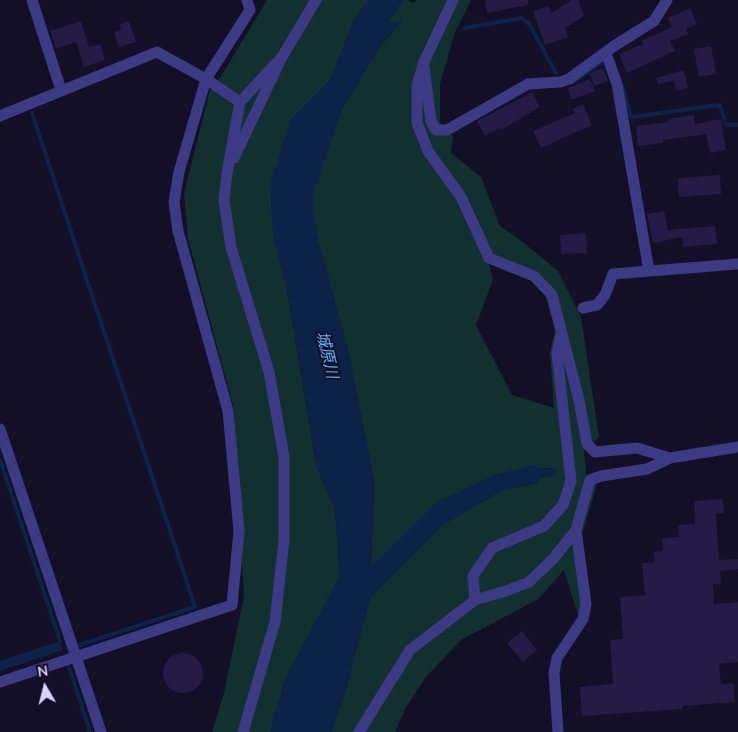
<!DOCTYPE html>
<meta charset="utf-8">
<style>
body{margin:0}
#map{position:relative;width:738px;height:732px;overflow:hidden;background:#130f26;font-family:"Nunito Sans",sans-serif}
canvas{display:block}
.north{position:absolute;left:20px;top:662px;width:50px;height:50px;-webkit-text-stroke:4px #130f26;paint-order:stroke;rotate:352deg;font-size:14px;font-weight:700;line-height:20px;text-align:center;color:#d9d4ff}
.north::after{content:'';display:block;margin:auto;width:18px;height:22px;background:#d9d4ff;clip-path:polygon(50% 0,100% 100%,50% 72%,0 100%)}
</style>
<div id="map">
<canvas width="738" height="732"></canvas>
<div class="north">N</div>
</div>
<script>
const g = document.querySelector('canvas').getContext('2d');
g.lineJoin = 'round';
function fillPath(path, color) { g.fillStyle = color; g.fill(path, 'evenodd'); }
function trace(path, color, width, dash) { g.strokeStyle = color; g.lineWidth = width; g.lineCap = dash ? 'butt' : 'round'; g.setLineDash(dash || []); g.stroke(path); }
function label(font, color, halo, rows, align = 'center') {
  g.font = font + ' "Nunito Sans","Noto Sans JP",sans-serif'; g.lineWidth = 4; g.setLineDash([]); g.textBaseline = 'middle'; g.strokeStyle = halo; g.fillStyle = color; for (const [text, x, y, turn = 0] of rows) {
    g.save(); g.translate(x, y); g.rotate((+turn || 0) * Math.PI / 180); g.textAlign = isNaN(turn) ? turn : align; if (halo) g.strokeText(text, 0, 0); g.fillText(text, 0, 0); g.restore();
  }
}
fillPath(new Path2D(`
 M267 0H368L353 22 331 79 290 121 273 234 288 295 317 468 335 509 340 576 286 678 270 732H212L224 693 244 596 234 409 188 239 184 193 210 90 221 76Z
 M403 0H408L414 3 416 0H471L455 32 440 84V123L453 136 451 153 481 177 500 226 524 243 558 271 581 317 599 437 584 451 587 480 597 485 581 537 591 611 578 615 564 570 538 599 461 640 426 677 406 707 395 732H331L344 695 370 598 442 525 501 491 537 483 540 478 557 474 556 468 538 469 438 502 371 567 374 481 348 350 318 242 311 197 342 108 382 44 402 21 387 24ZM489 264 534 282 545 295 555 330 550 353 554 408 512 395 476 325 493 280Z`), '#12302f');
fillPath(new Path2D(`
 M368 0H403L387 24 403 20 382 44 342 108 312 197 318 242 348 350 374 481 371 566 438 502 494 475 534 465 538 469 556 468 557 474 540 478 537 483 501 491 442 525 370 598 344 695 331 732H270L286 678 340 575 335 509 317 468 288 295 273 234 270 185 290 121 331 79 353 22Z
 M60 641 63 650 0 671V661Z`), '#0c2248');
trace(new Path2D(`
 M465 28 521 18 528 22 556 73
 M572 83 601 63
 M623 87 631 117 720 105 726 125H738
 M32 113 195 607 80 645
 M0 460 60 641
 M69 667 90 732`), '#0c2248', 4);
fillPath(new Path2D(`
 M485 0H528V5L487 13Z
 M571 0H578L584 16 565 28 568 37 545 45 533 11 548 6 551 13Z
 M690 8 697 24 686 29 688 34 670 41 675 51 627 73 619 54 643 44 641 41 672 27 668 18Z
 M81 21 89 47 100 44 105 60 84 67 76 42 56 49 50 31Z
 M129 21 136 42 119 47 114 32 121 29 120 24Z
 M711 46 716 74 699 77 694 49Z
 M603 68 608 81 594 86 590 73Z
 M683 70 687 79H685L688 88 677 91 674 81 658 84 656 78Z
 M590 79 595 91 572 100 568 88Z
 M532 92 540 107 501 130 500 128 485 136 477 121Z
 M583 104 592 125 541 148 533 131 575 113 573 109Z
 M694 115 695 124 721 119 726 150 710 153 706 134 663 140V143L638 146 636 126 668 122V119Z
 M720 175 721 194 679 197 678 178Z
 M664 211 668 230 715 226 717 244 683 247 682 237 653 243 647 214Z
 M586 233 587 253 561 254 560 235Z
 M723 499 724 513 716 514 719 560 738 559V569L720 571 721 584H713L714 604 738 602V662L719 664 721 684 733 683 735 702 682 706V709L582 716 580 687 613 684 610 640 623 639 620 597 645 595 642 563 655 562 654 552 663 551 662 538 679 537 678 525 695 524 694 501Z
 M522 631 537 650 523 662 507 643Z
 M163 673a20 20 0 1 1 40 0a20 20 0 1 1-40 0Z`), '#241b47');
trace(new Path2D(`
 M32 0 61 90
 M453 0 424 62 417 85V123L428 151 461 197 489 258 534 276 552 295 579 400 587 444 595 452 637 448 670 458
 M606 53 617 84 649 271
 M424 67 431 121 436 130H447L528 84 560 82 569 79 614 46 654 21 667 0
 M0 116 157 52 206 79 240 102
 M234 158 282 57 316 0
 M583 308 597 305 605 295 613 274 738 264
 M0 429 101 732
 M475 600 473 576 492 548 544 526 563 505 571 481 557 353 561 334
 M0 682 232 605 239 531 228 411 178 231 174 202 179 172 206 79 250 10 247 0
 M243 732 275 622 284 540V457L269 372 231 247 224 200 227 173 240 102 282 57
 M359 732 410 650 475 600 506 591 529 582 554 558 576 530 590 480 601 476 647 469 670 458 738 447
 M558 732 554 673 557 658 583 619 586 604 576 530`), '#3d3a85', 11);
label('italic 16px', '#62b6ff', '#130f26', [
 ["城原川",326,355,77]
]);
</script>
